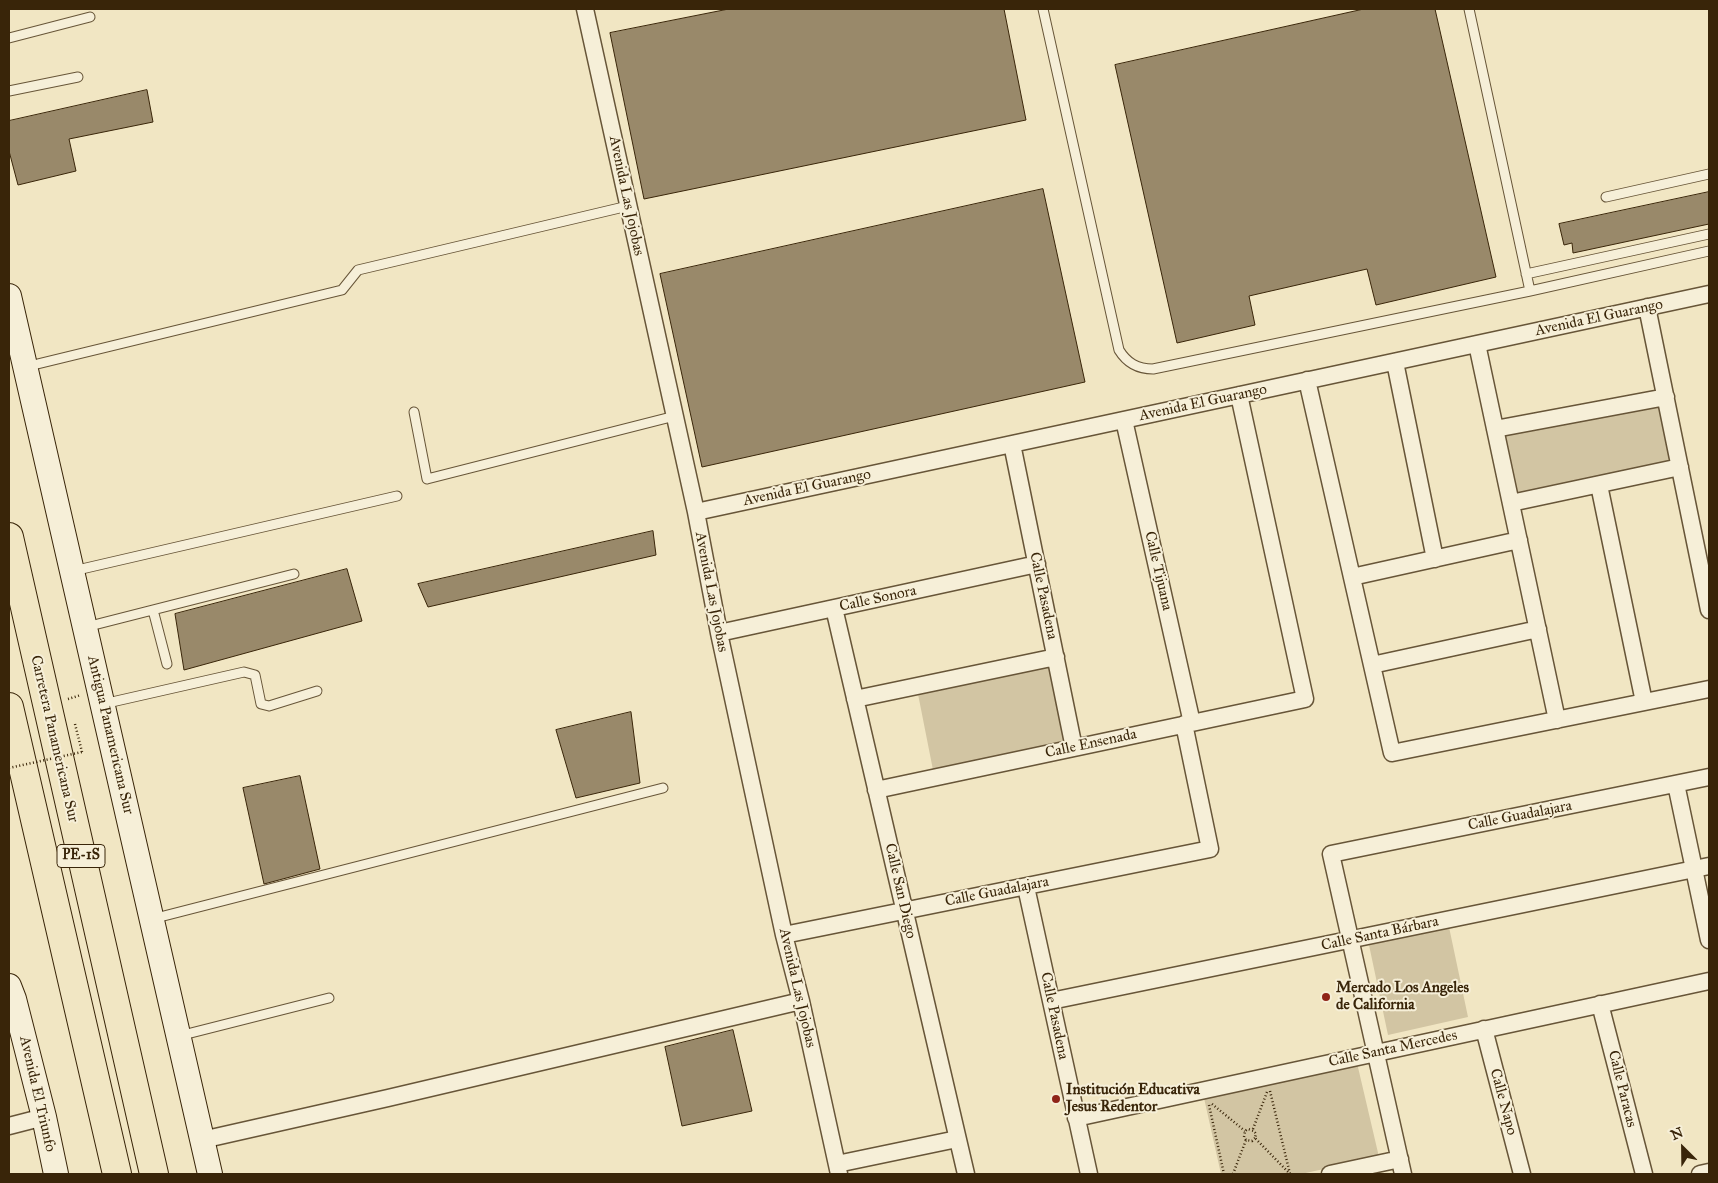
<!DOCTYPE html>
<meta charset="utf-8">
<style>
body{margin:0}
#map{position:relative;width:1718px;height:1183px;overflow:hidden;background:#f1e6c3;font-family:"IM FELL Great Primer",serif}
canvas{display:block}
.frame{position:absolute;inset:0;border:10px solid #392509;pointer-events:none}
.north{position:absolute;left:1658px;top:1123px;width:50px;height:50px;-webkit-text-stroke:4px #f6efd8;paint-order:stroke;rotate:337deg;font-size:14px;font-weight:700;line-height:20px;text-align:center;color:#392509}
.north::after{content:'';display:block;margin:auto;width:18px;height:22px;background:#392509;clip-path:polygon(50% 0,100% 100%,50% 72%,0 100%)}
</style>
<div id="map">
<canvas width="1718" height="1183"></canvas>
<div class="frame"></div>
<div class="north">N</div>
</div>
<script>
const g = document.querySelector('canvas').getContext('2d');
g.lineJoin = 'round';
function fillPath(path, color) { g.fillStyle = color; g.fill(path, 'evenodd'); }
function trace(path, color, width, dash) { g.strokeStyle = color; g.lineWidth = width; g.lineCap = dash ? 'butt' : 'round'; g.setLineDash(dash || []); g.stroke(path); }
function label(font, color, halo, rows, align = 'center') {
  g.font = font + ' "IM FELL Great Primer",serif'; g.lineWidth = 4; g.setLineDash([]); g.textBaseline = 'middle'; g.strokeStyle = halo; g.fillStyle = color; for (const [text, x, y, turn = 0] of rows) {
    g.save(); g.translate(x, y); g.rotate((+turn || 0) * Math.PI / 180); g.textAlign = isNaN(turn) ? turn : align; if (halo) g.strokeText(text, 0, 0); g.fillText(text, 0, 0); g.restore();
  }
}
fillPath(new Path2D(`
 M1658 403 1671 463 1514 495 1503 433Z
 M1049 667 1065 744 933 770 918 694Z
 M1449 927 1468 1017 1388 1035 1369 945Z
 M1357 1063 1379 1157 1301 1174H1221L1204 1098Z`), '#d2c5a3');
const building = new Path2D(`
 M729 9H1004L1026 120 644 199 610 33Z
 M1364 9H1435L1496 277 1376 305 1367 269 1249 296 1255 325 1177 343 1115 65Z
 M147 90 153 122 69 139 76 171 18 185 9 151V121Z
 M1043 189 1085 382 702 467 660 274Z
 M1709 192V224L1573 253 1572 243 1564 245 1559 224Z
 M653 531 656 555 428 607 418 584Z
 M347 569 362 621 184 670 175 614Z
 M631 712 640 783 576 798 556 730Z
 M300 776 320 869 264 884 243 788Z
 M733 1030 752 1111 682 1126 665 1047Z`);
fillPath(building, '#99896a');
trace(building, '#392509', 1);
const lane = new Path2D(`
 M1043 9 1119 350C1127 363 1137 369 1153 369L1530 291 1709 251
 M1469 9 1530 291
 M9 38 90 17
 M9 91 78 77
 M1606 197 1709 174
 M1526 274 1709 234
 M25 367 342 290 358 270 628 206
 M414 412 427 479 675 416
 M73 571 397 496
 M153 610 167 664
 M86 627 294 574
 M103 704 244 672 255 675 261 704 269 706 317 691
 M152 919 663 788
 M179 1036 329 998`);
const street = new Path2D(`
 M585 9 696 512 719 633 784 935 801 1001 839 1174
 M1647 307 1709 610
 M1477 344 1557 720
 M1395 362 1435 559
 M1307 380 1392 753 1709 689
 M1124 420 1192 723
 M1495 429 1666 397
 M1012 444 1074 748
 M1599 485 1644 702
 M1511 503 1680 467
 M696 512 1709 294
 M1352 577 1519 540
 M834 608 966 1174
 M719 633 1037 564
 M1372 665 1538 629
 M855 699 1056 657
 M1676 784 1709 940
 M876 790 1305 699 1239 395
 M1026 887 1089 1174
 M784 935 1210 849 1184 724
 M1051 1001 1709 866
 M1600 1004 1644 1174
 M1484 1029 1522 1174
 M1076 1118 1709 981
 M9 1126 44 1117
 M202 1140 388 1098 801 1001
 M837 1164 957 1139
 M1330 1174 1400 1159
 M1403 1174 1331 854 1709 777
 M1700 1174 1709 1172`);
const secondary = new Path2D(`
 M9 296 210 1174
 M9 986 14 999 44 1117 56 1174`);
const highway = new Path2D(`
 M9 537 154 1174
 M9 707 117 1174`);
trace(lane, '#675538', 11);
trace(street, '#675538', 19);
trace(secondary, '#392509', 26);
trace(highway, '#392509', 30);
trace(new Path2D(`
 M68 699 81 695
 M75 724 82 752
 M1270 1091 1290 1174
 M1212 1104 1245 1131
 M1209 1105 1224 1174
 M1253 1129 1267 1092
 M1255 1138 1252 1141 1246 1140 1244 1137 1245 1131 1248 1129 1254 1131 1256 1134 1255 1138 1290 1174
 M1233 1174 1246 1140`), '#392509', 2.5, [1, 2.5]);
trace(lane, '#f6efd8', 9);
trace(street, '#f6efd8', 16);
trace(secondary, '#f6efd8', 24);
trace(highway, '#f1e6c3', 28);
trace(new Path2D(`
 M9 768 82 752`), '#392509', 2.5, [1, 2.5]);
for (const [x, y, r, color] of [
 [1326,997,5,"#8f2418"],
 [1056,1099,5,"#8f2418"]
]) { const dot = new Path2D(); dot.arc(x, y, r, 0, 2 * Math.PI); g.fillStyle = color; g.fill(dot); trace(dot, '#f6efd8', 2); }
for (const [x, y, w] of [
 [81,856,48]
]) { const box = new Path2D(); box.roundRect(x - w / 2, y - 11.5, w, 23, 4); g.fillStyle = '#f6efd8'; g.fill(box); trace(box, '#392509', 1); }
label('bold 14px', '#392509', null, [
 ["PE-1S",81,856]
]);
label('15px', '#392509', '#f6efd8', [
 ["Avenida Las Jojobas",626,196,78],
 ["Avenida El Guarango",1599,318,-12],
 ["Avenida El Guarango",1203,403,-12],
 ["Avenida El Guarango",807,488,-12],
 ["Calle Tijuana",1158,571,77],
 ["Avenida Las Jojobas",711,592,79],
 ["Calle Pasadena",1043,596,78],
 ["Calle Sonora",878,599,-12],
 ["Antigua Panamericana Sur",110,735,77],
 ["Carretera Panamericana Sur",54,739,77],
 ["Calle Ensenada",1091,744,-12],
 ["Calle Guadalajara",1520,816,-11],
 ["Calle San Diego",900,891,77],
 ["Calle Guadalajara",997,892,-11],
 ["Calle Santa Bárbara",1380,934,-12],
 ["Avenida Las Jojobas",797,988,77],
 ["Calle Pasadena",1054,1016,78],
 ["Calle Santa Mercedes",1393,1049,-12],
 ["Calle Paracas",1622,1089,76],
 ["Avenida El Triunfo",37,1094,77],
 ["Calle Napo",1503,1102,75]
]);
label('bold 15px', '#392509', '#f6efd8', [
 ["Mercado Los Angeles",1336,988],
 ["de California",1336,1005],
 ["Institución Educativa",1066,1090],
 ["Jesus Redentor",1066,1107]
], 'left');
</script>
